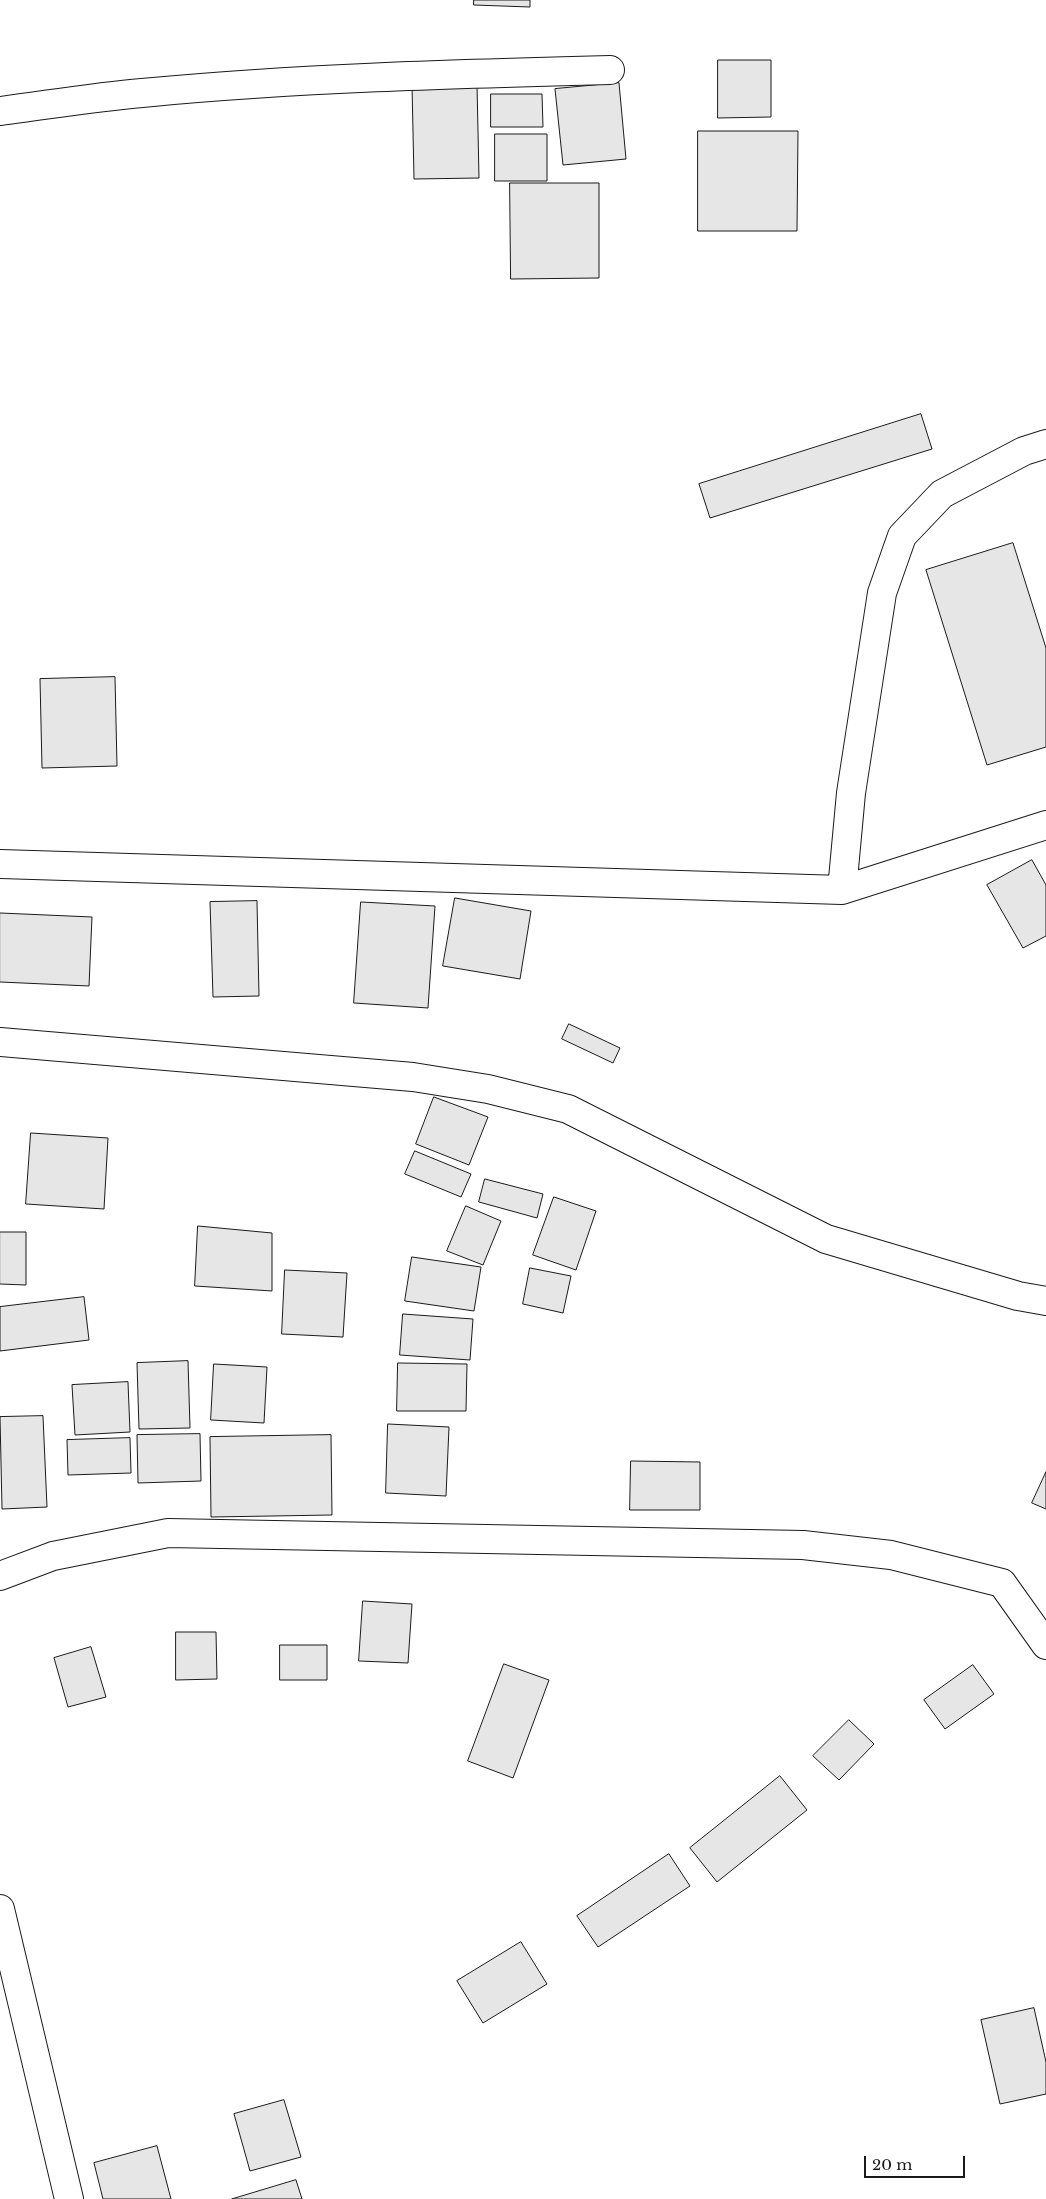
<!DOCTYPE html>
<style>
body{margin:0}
#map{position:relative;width:1046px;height:2199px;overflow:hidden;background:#fff;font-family:"Libre Baskerville",serif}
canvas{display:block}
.scale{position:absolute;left:864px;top:2156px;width:101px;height:22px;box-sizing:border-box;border:2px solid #1a1a1a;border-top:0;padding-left:6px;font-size:15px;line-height:18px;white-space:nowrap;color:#1a1a1a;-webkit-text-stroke:4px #fff;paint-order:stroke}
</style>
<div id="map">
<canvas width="1046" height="2199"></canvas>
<div class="scale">20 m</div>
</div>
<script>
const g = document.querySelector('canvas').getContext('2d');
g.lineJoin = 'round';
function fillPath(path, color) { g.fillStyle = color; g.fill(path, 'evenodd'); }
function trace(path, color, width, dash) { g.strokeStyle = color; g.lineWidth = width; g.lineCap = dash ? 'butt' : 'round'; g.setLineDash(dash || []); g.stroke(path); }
const building = new Path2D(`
 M474 0H530V7L474 5Z
 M718 60H771V117L718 118Z
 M619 83 626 159 563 165 555 89Z
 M477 84 479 178 414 179 412 85Z
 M491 94H542L543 127H491Z
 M698 131H798L797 231H698Z
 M495 134H547V181H495Z
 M510 183H599V278L511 279Z
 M921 414 932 449 710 518 699 484Z
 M1013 543 1046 648V747L987 765 926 570Z
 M115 677 117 766 42 768 40 679Z
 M1032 860 1046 885V936L1023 948 987 885Z
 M455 898 531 911 520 979 443 966Z
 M257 901 259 996 213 997 210 902Z
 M361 902 435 906 428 1008 354 1003Z
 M0 913 92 917 89 986 0 982Z
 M569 1024 620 1048 613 1063 562 1039Z
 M434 1097 488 1117 469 1165 416 1144Z
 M31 1133 108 1138 104 1209 26 1204Z
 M415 1151 471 1174 461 1197 405 1174Z
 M485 1179 543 1194 537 1218 479 1202Z
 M554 1197 596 1211 576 1270 533 1255Z
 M466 1206 501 1221 483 1265 447 1251Z
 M198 1226 272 1233V1291L195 1286Z
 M0 1232H26V1285L0 1284Z
 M412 1257 481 1267 474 1311 405 1301Z
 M530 1268 571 1276 563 1313 523 1304Z
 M285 1270 347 1273 343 1337 282 1334Z
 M84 1297 89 1340 0 1351V1307Z
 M403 1314 473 1319 470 1360 400 1355Z
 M188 1361 190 1428 139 1429 137 1363Z
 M398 1363 467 1364 466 1411H397Z
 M214 1364 267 1367 264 1423 211 1420Z
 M128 1382 130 1432 75 1435 72 1385Z
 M43 1416 47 1507 2 1509 0 1417Z
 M388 1424 449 1427 446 1496 386 1493Z
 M200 1434 201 1481 138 1483 137 1435Z
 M331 1435 332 1515 211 1517 210 1437Z
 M130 1438 131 1473 68 1475 67 1440Z
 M631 1461 700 1462V1510H630Z
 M1046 1472V1509L1032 1503Z
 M363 1601 412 1604 408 1663 359 1661Z
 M176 1632H216L217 1679 176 1680Z
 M280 1645H327V1680H280Z
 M91 1647 106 1697 68 1707 54 1658Z
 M504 1664 549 1680 513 1778 468 1761Z
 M973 1665 994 1694 945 1729 924 1700Z
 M849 1720 874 1744 839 1780 813 1756Z
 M780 1776 807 1810 717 1882 690 1848Z
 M669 1854 690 1886 598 1947 577 1916Z
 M521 1942 547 1984 483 2023 457 1981Z
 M1034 2008 1046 2062V2094L1000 2104 981 2020Z
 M284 2100 301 2157 250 2171 234 2114Z
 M157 2146 171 2199H103L94 2163Z
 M296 2180 302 2199H232Z`);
fillPath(building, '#e6e6e6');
trace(building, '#1a1a1a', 1);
const minor = new Path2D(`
 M0 111C47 105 95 97 142 93 298 78 454 74 610 70
 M0 864 842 890 1046 825
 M842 890 851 793 882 593 902 536 942 494 1024 451 1046 444
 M0 1042 413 1077 488 1089 568 1109 826 1239 1018 1296 1046 1301
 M0 1576 53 1556 168 1533 803 1545 891 1555 1002 1583 1046 1645`);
const tertiary = new Path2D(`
 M0 1909 69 2199`);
trace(minor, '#1a1a1a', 30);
trace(tertiary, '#1a1a1a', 30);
trace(minor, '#fff', 28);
trace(tertiary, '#fff', 28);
</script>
